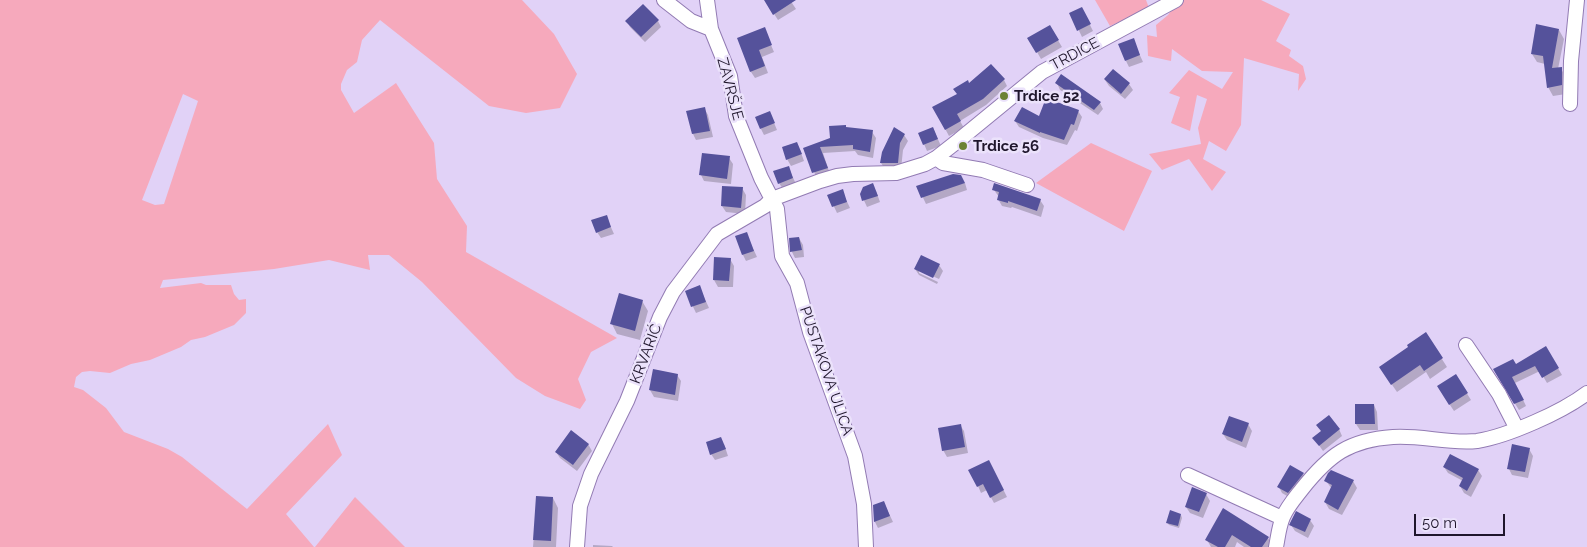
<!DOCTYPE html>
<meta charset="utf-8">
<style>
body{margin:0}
#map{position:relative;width:1587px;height:547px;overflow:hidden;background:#e1d2f7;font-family:Raleway,sans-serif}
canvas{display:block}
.scale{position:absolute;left:1414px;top:514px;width:91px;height:22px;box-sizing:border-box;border:2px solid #1f162c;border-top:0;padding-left:6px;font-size:15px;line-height:18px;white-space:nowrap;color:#1f162c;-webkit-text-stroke:4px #ebe2fb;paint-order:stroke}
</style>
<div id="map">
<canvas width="1587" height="547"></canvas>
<div class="scale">50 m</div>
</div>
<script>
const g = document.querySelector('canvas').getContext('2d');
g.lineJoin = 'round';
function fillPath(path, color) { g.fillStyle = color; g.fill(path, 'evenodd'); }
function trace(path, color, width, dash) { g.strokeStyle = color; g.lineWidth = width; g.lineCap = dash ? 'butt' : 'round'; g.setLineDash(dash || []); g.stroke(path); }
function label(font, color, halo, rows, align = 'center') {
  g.font = font + ' Raleway,sans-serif'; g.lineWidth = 5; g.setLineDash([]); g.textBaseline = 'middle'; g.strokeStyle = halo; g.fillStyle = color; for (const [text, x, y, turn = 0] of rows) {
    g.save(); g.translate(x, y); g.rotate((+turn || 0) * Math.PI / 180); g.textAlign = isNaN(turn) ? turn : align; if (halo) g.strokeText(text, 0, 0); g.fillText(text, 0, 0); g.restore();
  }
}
fillPath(new Path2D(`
 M0 0H522L554 34 577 74 560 108 526 113 489 106 380 20 362 40 357 62 347 70 341 84V90L354 113 396 83 434 143 437 179 467 226 466 252 617 338 591 352 578 379 586 400 580 409 545 396 516 378 422 282 389 255H368L370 270 329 260 274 269 163 280 160 288 201 283 206 285H231L234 294 239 300 246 299V313L234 325 205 337 191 340 181 347 150 360 131 364 110 373 90 371 82 372 76 377 74 387 83 390 106 408 124 432 168 449 182 457 247 509 328 424 342 455 286 514 314 547H0ZM183 94 198 101 164 204 155 205 142 200Z
 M1095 0H1146L1149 8 1110 26Z
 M1179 0H1261L1290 14 1276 41 1291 50 1289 56 1303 66 1306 79 1298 91 1299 74 1244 58 1241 125 1226 151 1209 141 1203 159 1226 172 1212 191 1189 159 1162 170 1149 154 1201 144 1198 128 1207 99 1197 95 1190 131 1171 123 1180 97 1169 93 1189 70 1222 89 1233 72 1202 71 1172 49 1171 61 1148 56 1147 35 1157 37 1156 25 1168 15Z
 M1091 143 1152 171 1124 231 1036 183Z
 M355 497 405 547H315Z`), '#f6a9bc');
fillPath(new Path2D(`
 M765 0H790L796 9 778 20Z
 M1071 14 1085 15 1093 31 1082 37Z
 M627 21H658L661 27 645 42 630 27Z
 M1050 27 1062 47 1041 59 1029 38Z
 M764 29 774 52 762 57 768 73 755 78 751 72Z
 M1559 30 1564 39 1558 69H1561L1566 77V94L1553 96 1548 87 1545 64 1537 62 1532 54Z
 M1133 40 1143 62 1129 67 1126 61Z
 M1004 80 1007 86 986 105 960 121 964 128 949 136 934 108 958 94 969 84Z
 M1105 80 1129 84 1133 90 1125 99 1109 86Z
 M1057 83 1100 103 1103 109 1098 115 1060 90Z
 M704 108 708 115 713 137 696 140 693 134 688 112Z
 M1078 111 1082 117 1077 131 1075 130 1067 145 1043 138 1019 127 1015 121Z
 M770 113 777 130 764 135 761 129Z
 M847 128 872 132 876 138 873 158 858 155 855 151 823 153 830 174 817 179 805 149 831 138Z
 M933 128 941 146 927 151 924 144Z
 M904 135 908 141 903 150 901 169H885L881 163Z
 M800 150 804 161 791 166 787 159Z
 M729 158 733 164 731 184 704 181 701 175Z
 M788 167 796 184 783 189 779 183Z
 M965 183 967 190 926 204 918 187Z
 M742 188 746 195 745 214 726 212 722 206Z
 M994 190 1040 200 1044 206 1041 217 1012 207 1011 208 1002 206 998 199 999 197Z
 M842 191 850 208 837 213 829 196Z
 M876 191 880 202 867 207 861 194Z
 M606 216 614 234 601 238 597 232Z
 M746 233 757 257 746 261 743 255Z
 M799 238 803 245 804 257 795 258 792 252Z
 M715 258 730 259 734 266 733 287H718L714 280Z
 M939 265 943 271 939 279 919 270V273L938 282 937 284 919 275 915 269Z
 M699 286 709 308 696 313 686 292Z
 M642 301 648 311 640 340 617 334 612 324Z
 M1426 334 1447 367 1430 379 1426 372 1397 392 1386 376 1410 348Z
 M1546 348 1562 375 1547 383 1540 371 1515 383 1526 406 1519 410 1494 370 1515 366Z
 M677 375 681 381 678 401 654 397 650 390Z
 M1456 376 1471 400 1454 411 1442 393Z
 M1374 405 1377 412 1378 430H1360L1356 424Z
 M1248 424 1252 431 1246 448 1227 440 1223 434Z
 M960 425 964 431 968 453 947 457 943 450Z
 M1339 429 1342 436 1323 451 1314 438 1321 432Z
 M588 444 592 451 577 471 560 458 556 452Z
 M724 444 728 456 715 460 711 454Z
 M1529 449 1533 456 1528 478 1512 475 1509 469Z
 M992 467 1007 497 994 503 987 490 981 493 978 486Z
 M1444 467 1478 470 1482 476 1471 497 1464 493 1460 486 1463 481 1448 473Z
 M1303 474 1307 480 1292 499 1282 493 1279 487Z
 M1326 481H1353L1357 488 1342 515 1329 509 1325 502 1332 489Z
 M1206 494 1210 501 1203 518 1190 513 1186 507Z
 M537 497 553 498 558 508 556 547H533Z
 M884 503 893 522 878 528 875 522 874 506Z
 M1223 510 1268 538 1273 547H1244L1237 542 1235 547H1211L1207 540Z
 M1181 515 1182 518 1179 528 1169 525 1167 522Z
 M1310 520 1314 526 1308 538 1295 531 1291 525Z
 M593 545 612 546 613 547H593Z`), '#0003');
fillPath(new Path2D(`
 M764 0H796L773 15Z
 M643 4 659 20 641 37 625 21Z
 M1082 7 1091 24 1077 31 1069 13Z
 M1536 24 1559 29 1552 68 1562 67V85L1547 88 1543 56 1531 54Z
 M1050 25 1059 40 1036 53 1027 38Z
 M765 27 772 45 759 50 765 66 750 72 737 38Z
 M1134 38 1140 55 1125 61 1118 44Z
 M991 64 1005 79 983 99 957 114 961 121 945 130 932 107 957 94 953 89 968 80 969 83Z
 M1113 69 1130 83 1121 94 1104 79Z
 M1061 74 1101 102 1094 110 1055 83Z
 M1046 98 1079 110 1074 125 1071 124 1064 140 1040 132V133L1014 121 1022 107 1039 116Z
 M705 107 710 131 692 134 686 111Z
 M770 111 775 123 760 129 755 117Z
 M846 125V127L873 130 870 152 853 149V145L820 147 828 168 812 173 803 148 830 138 829 126Z
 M894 127 905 134 900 143 898 163H880L882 152Z
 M933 127 938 139 923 145 918 133Z
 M797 142 802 154 786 160 782 147Z
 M702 153 730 156 727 179 699 175Z
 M789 166 793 178 778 184 773 171Z
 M953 174 961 175 965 183 921 198 916 186Z
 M873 183 878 196 862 201 860 194 863 187Z
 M994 183 1041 199 1037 211 1008 201V203L997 200 999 192 992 190Z
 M722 186 743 187 741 208 721 206Z
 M843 189 847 202 832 207 827 195Z
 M607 215 611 227 596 233 591 220Z
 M747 232 754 251 742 255 735 236Z
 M799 237 802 250 790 252 789 238Z
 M921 255 940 264 933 278 914 269Z
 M714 257 731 258 729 281 713 280Z
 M700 285 706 302 691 307 685 291Z
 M619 293 643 300 635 331 610 324Z
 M1426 332 1443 358 1424 371 1420 365 1391 385 1379 367 1408 347 1407 345Z
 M1546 346 1559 368 1542 378 1535 366 1512 377 1524 400 1514 404 1493 369 1513 359 1516 364Z
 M653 369 678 374 675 395 649 390Z
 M1456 374 1468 393 1449 405 1437 386Z
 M1355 404H1374L1375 424H1355Z
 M1329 415 1340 429 1319 446 1312 438 1321 431 1316 425Z
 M1229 416 1249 423 1242 442 1222 434Z
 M961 424 965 447 942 451 938 428Z
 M571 430 589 444 573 465 555 452Z
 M721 437 726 449 710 455 706 442Z
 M1512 444 1530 448 1525 472 1507 469Z
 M1450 454 1479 469 1467 491 1459 486 1463 478 1443 467Z
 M989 460 1004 490 990 498 983 484 977 487 968 470Z
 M1290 465 1304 473 1288 493 1277 487Z
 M1331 470 1354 480 1338 510 1324 502 1332 485 1324 481 1328 473Z
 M1192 487 1207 493 1199 512 1185 507Z
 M536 496 553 497 551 541 533 540Z
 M884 501 890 516 874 522 873 505Z
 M1223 508 1269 537 1262 547H1251L1232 535 1225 547H1218L1205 540Z
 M1170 510 1181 514 1178 526 1166 523Z
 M1296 511 1311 519 1305 532 1289 525Z`), '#55529b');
const minor = new Path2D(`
 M664 0 691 21 711 29
 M707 0 711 29 730 76 736 116 761 178 777 209 782 256 797 283 810 332 855 456 864 504 866 547
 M1570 104 1571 61 1577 0
 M936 158 943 163 983 170 1027 185
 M1466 345 1499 394 1517 429
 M1188 475 1282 518
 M577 547 580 506 591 474 627 401 660 317 673 292 717 234 765 206 772 199 820 181 837 176 853 174 896 173 925 164 936 158 959 140 1042 72 1176 0
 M1276 547C1278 537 1279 526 1283 517 1287 507 1295 498 1302 489 1329 455 1349 440 1393 437 1421 435 1449 444 1477 441 1508 436 1562 412 1587 393`);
trace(minor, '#927bb3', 16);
trace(minor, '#fff', 14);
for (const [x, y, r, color] of [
 [1004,96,5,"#6c8234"],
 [963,146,5,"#6c8234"]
]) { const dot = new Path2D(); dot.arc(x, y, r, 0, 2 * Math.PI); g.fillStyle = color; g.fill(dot); trace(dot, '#ebe2fb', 2); }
label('15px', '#1f162c', '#ebe2fb', [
 ["TRDICE",1075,54,-28],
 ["ZAVRŠJE",730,89,75],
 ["KRVARIĆ",646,354,-69],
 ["PUSTAKOVA ULICA",826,371,71]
]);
label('bold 15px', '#1f162c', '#ebe2fb', [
 ["Trdice 52",1014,96],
 ["Trdice 56",973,146]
], 'left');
</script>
